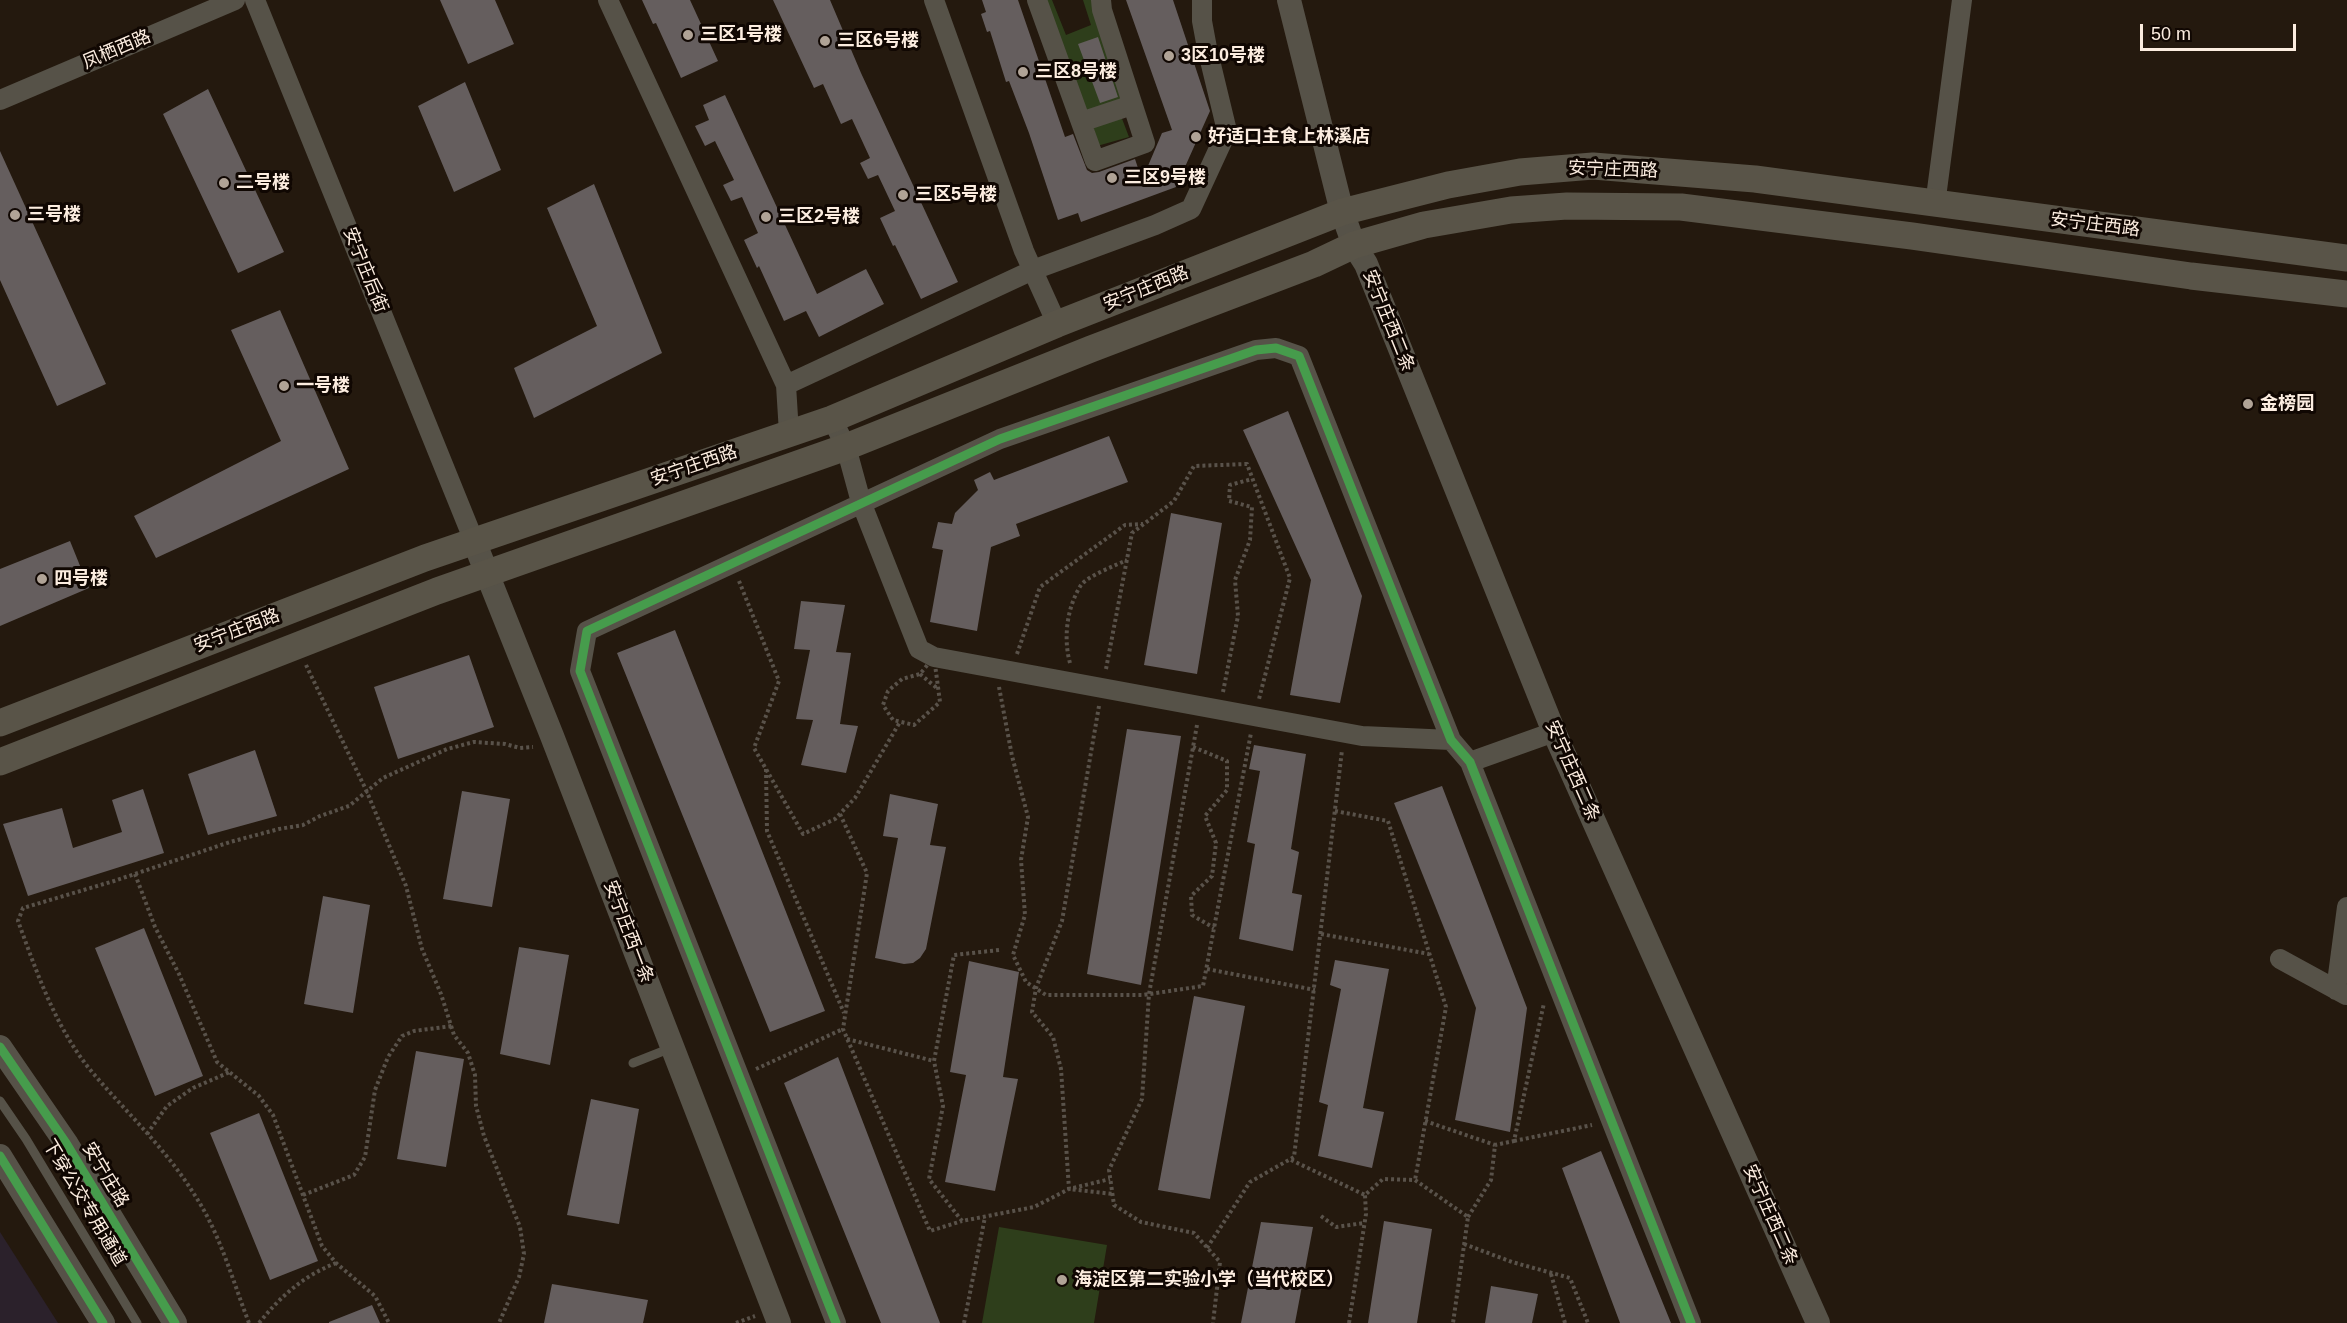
<!DOCTYPE html>
<meta charset="utf-8">
<style>
body{margin:0}
#map{position:relative;width:2347px;height:1323px;overflow:hidden;background:#24190e;font-family:Helvetica,sans-serif}
canvas{display:block}
.scale{position:absolute;left:2140px;top:24px;width:156px;height:27px;box-sizing:border-box;border:3px solid #fcede0;border-top:0;padding-left:8px;font-size:18px;line-height:21px;white-space:nowrap;color:#fcede0;-webkit-text-stroke:4px #100702;paint-order:stroke}
</style>
<div id="map">
<canvas width="2347" height="1323"></canvas>
<div class="scale">50 m</div>
</div>
<script>
const g = document.querySelector('canvas').getContext('2d');
g.lineJoin = 'round';
function fillPath(path, color) { g.fillStyle = color; g.fill(path, 'evenodd'); }
function trace(path, color, width, dash) { g.strokeStyle = color; g.lineWidth = width; g.lineCap = dash ? 'butt' : 'round'; g.setLineDash(dash || []); g.stroke(path); }
function label(font, color, halo, rows, align = 'center') {
  g.font = font + ' Helvetica,"Noto Sans SC",sans-serif'; g.lineWidth = 6; g.setLineDash([]); g.textBaseline = 'middle'; g.strokeStyle = halo; g.fillStyle = color; for (const [text, x, y, turn = 0] of rows) {
    g.save(); g.translate(x, y); g.rotate((+turn || 0) * Math.PI / 180); g.textAlign = isNaN(turn) ? turn : align; if (halo) g.strokeText(text, 0, 0); g.fillText(text, 0, 0); g.restore();
  }
}
fillPath(new Path2D(`
 M0 1232 58 1323H0Z`), '#2b212b');
fillPath(new Path2D(`
 M1046 0H1052L1066 35 1091 25 1083 0H1095L1129 104 1087 115Z
 M1121 116 1129 137 1097 146 1093 124Z
 M999 1227 1107 1245 1094 1323H982Z`), '#2e3e1b');
fillPath(new Path2D(`
 M440 0H495L514 44 468 64Z
 M642 0H690L718 61 681 78 656 23 653 24Z
 M773 0H830L861 73 958 282 921 299 895 245 893 246 880 218 895 211 878 175 868 179 860 163 870 158 852 119 841 124 823 84 814 88Z
 M982 0H1018L1065 137 1073 134 1087 170 1092 173 1099 172 1135 159 1142 180 1162 133 1172 130 1126 0H1173L1210 111 1176 187 1081 222 1078 213 1058 220 1029 133 1009 81 1006 82 990 31 987 32 981 14 986 12Z
 M1098 37 1118 97 1100 103 1078 44Z
 M465 82 501 170 454 192 418 106Z
 M208 89 284 252 238 273 163 114Z
 M725 95 817 294 866 269 884 304 819 337 806 311 784 321 759 266 757 268 744 240 758 233 742 197 731 201 723 185 734 180 715 141 705 146 695 126 709 120 703 105Z
 M0 151 106 384 57 406 0 280Z
 M594 184 662 353 534 418 514 368 597 326 547 208Z
 M280 310 349 469 156 558 134 516 281 441 231 330Z
 M1288 411 1362 596 1340 703 1290 695 1311 580 1243 430Z
 M1109 436 1128 482 1016 524 1020 536 991 547 977 631 930 622 943 550 932 548 938 522 952 524 955 513 978 490 974 480 990 472 994 480Z
 M1171 513 1222 523 1197 674 1144 665Z
 M70 541 89 588 0 626V569Z
 M801 601 845 605 836 652 851 653 840 724 858 726 846 773 801 765 813 720 796 719 810 650 794 649Z
 M675 630 825 1011 770 1032 617 653Z
 M469 655 494 727 398 759 374 687Z
 M1127 729 1181 736 1141 985 1087 974Z
 M1254 745 1306 754 1291 849 1299 852 1292 893 1302 895 1293 951 1239 939 1255 844 1247 842 1260 771 1249 769Z
 M255 750 277 816 208 835 188 774Z
 M1442 786 1527 1008 1510 1132 1455 1120 1476 1008 1394 803Z
 M143 789 164 853 28 896 3 824 62 808 73 848 122 832 112 800Z
 M462 791 510 799 492 907 443 899Z
 M890 794 938 804 930 845 946 847 926 949 920 958 913 963 904 964 875 958 898 838 883 836Z
 M323 896 370 905 353 1013 304 1004Z
 M144 928 203 1076 155 1096 95 948Z
 M519 947 569 955 550 1065 500 1054Z
 M1335 960 1389 969 1363 1108 1384 1112 1372 1168 1318 1156 1328 1105 1319 1102 1341 989 1330 985Z
 M969 961 1019 972 1003 1077 1018 1079 995 1191 945 1182 966 1075 950 1072Z
 M1194 996 1245 1006 1210 1199 1158 1190Z
 M416 1051 464 1059 446 1167 397 1159Z
 M838 1057 940 1323H881L784 1083Z
 M591 1099 639 1109 619 1224 567 1215Z
 M259 1113 318 1261 270 1280 210 1133Z
 M1601 1151 1671 1323H1620L1562 1168Z
 M1384 1221 1432 1229 1417 1323H1368Z
 M1261 1222 1313 1227 1295 1323H1241Z
 M552 1284 648 1300 643 1323H544Z
 M1491 1286 1538 1294 1532 1323H1485Z
 M372 1305 380 1323H329V1322Z`), '#655e5e');
trace(new Path2D(`
 M739 581 779 681 754 748 803 834 835 819 855 798 900 722
 M1017 654 1040 587 1125 525 1143 524
 M934 657 940 702 914 725 893 720 883 705 888 691 902 679 920 674Z
 M1070 663C1063 638 1067 607 1081 585 1088 576 1116 565 1127 560
 M306 665 367 792 406 886 422 949 441 994 454 1035 468 1053 475 1075 476 1106 484 1136 520 1227 524 1254 519 1277 499 1323
 M1106 669 1132 533 1174 501 1194 466 1247 464 1290 578 1259 699
 M920 674 938 689
 M999 687 1012 756 1028 817 1021 860 1025 915 1013 955 1026 982 1046 995H1143L1203 986 1251 733
 M1223 692 1238 616 1235 580 1250 540 1252 507 1229 501 1230 485 1252 479
 M1099 706 1062 921 1036 988 1032 1012 1053 1037 1061 1069 1069 1189 1113 1194
 M1197 725 1149 994 1142 1099 1109 1170 1114 1205 1141 1222 1194 1233 1220 1262 1213 1323
 M1193 747 1227 761V790L1205 816 1216 843 1212 876 1191 896 1192 915 1214 928
 M766 769 767 831 844 1013
 M1335 811 1388 821 1446 1007 1415 1180
 M840 814 867 873 843 1029 930 1231 962 1221
 M135 874 155 927 179 974 217 1062 259 1096 273 1115 322 1246 336 1263 375 1296 389 1323
 M1321 934 1429 954
 M999 950 954 955 934 1061 943 1106 929 1179 962 1221 1034 1207 1069 1189 1110 1179
 M1207 969 1315 990
 M847 1039 934 1061
 M756 1069 843 1029
 M1425 1121 1495 1145
 M147 1134 167 1106 193 1088 230 1072
 M1514 1141 1592 1125
 M1291 1160 1365 1195 1383 1179 1415 1180 1468 1217 1453 1323
 M303 1195 354 1175 365 1157 375 1090 388 1057 402 1036 414 1031 452 1026
 M1321 1216 1336 1227 1364 1223
 M1468 1217 1491 1180 1495 1145 1514 1141 1544 1003
 M1464 1244 1512 1262 1570 1278 1588 1323
 M1207 1248 1250 1182 1294 1157 1342 750
 M1551 1274 1565 1323
 M249 1323C232 1279 220 1233 194 1194 166 1149 126 1112 92 1072 56 1029 37 973 18 921L23 908 114 881 230 842 279 829 303 825 320 816 349 806 383 778 447 749 474 742 505 744 520 748 533 747
 M259 1323C281 1296 303 1276 336 1263
 M736 1323 755 1316
 M964 1323 985 1217
 M1349 1323 1366 1214 1365 1195`), '#59524a', 4, [3, 3]);
trace(new Path2D(`
 M633 1063 671 1048
 M0 1101 26 1139 137 1323`), '#565248', 9);
trace(new Path2D(`
 M255 0 474 541
 M608 0 786 385 789 433
 M934 0 1024 251 1057 324
 M1037 0 1095 161 1145 143 1102 10 1101 0
 M0 100 235 0
 M1081 122 1132 105
 M1935 205 1962 0
 M786 385 1033 270 1155 225 1191 209 1227 131 1207 48 1202 21V0
 M832 419 846 447 861 502 919 649 934 657 1362 736 1451 740
 M1470 762 1554 732
 M2280 959 2346 995
 M2336 990 2347 907
 M836 1323 580 671 587 631 1000 439 1256 350 1276 348 1299 356 1451 740 1470 762 1691 1323`), '#565248', 20);
trace(new Path2D(`
 M1289 0 1342 212 1354 245 1366 264 1554 732 1818 1323
 M474 541 552 736 779 1323
 M0 1047 66 1143 175 1323
 M0 1156 103 1323`), '#565248', 24);
trace(new Path2D(`
 M0 723 425 558 832 419 1057 324 1342 212 1448 185 1520 172 1593 166 1755 179 2347 258
 M0 762 437 591 846 447 1091 349 1314 264 1354 245 1424 225 1511 210 1567 206 1681 207 1912 236 2191 276 2347 294`), '#595448', 27);
trace(new Path2D(`
 M0 1047 66 1143 175 1323
 M0 1156 103 1323
 M836 1323 580 671 587 631 1000 439 1256 350 1276 348 1299 356 1451 740 1470 762 1691 1323`), '#469c4c', 9);
for (const [x, y, r, color] of [
 [688,35,6,"#b0a396"],
 [825,41,6,"#b0a396"],
 [1169,56,6,"#b0a396"],
 [1023,72,6,"#b0a396"],
 [1196,137,6,"#b0a396"],
 [1112,178,6,"#b0a396"],
 [224,183,6,"#b0a396"],
 [903,195,6,"#b0a396"],
 [15,215,6,"#b0a396"],
 [766,217,6,"#b0a396"],
 [284,386,6,"#b0a396"],
 [2248,404,6,"#b0a396"],
 [42,579,6,"#b0a396"],
 [1062,1280,6,"#b0a396"]
]) { const dot = new Path2D(); dot.arc(x, y, r, 0, 2 * Math.PI); g.fillStyle = color; g.fill(dot); trace(dot, '#100702', 2); }
label('bold 18px', '#fcede0', '#100702', [
 ["三区1号楼",700,35],
 ["三区6号楼",837,41],
 ["3区10号楼",1181,56],
 ["三区8号楼",1035,72],
 ["好适口主食上林溪店",1208,137],
 ["三区9号楼",1124,178],
 ["二号楼",236,183],
 ["三区5号楼",915,195],
 ["三号楼",27,215],
 ["三区2号楼",778,217],
 ["一号楼",296,386],
 ["金榜园",2260,404],
 ["四号楼",54,579],
 ["海淀区第二实验小学（当代校区）",1074,1280]
], 'left');
label('18px', '#fcede0', '#100702', [
 ["凤栖西路",117,50,-23],
 ["安宁庄西路",1613,170,2],
 ["安宁庄西路",2095,225,7],
 ["安宁庄后街",365,270,68],
 ["安宁庄西路",1146,289,-22],
 ["安宁庄西二条",1388,321,68],
 ["安宁庄西路",694,466,-19],
 ["安宁庄西路",237,631,-21],
 ["安宁庄西二条",1572,771,66],
 ["安宁庄西一条",628,932,69],
 ["安宁庄路",105,1175,59],
 ["下穿公交专用通道",84,1203,59],
 ["安宁庄西二条",1770,1215,66]
]);
</script>
